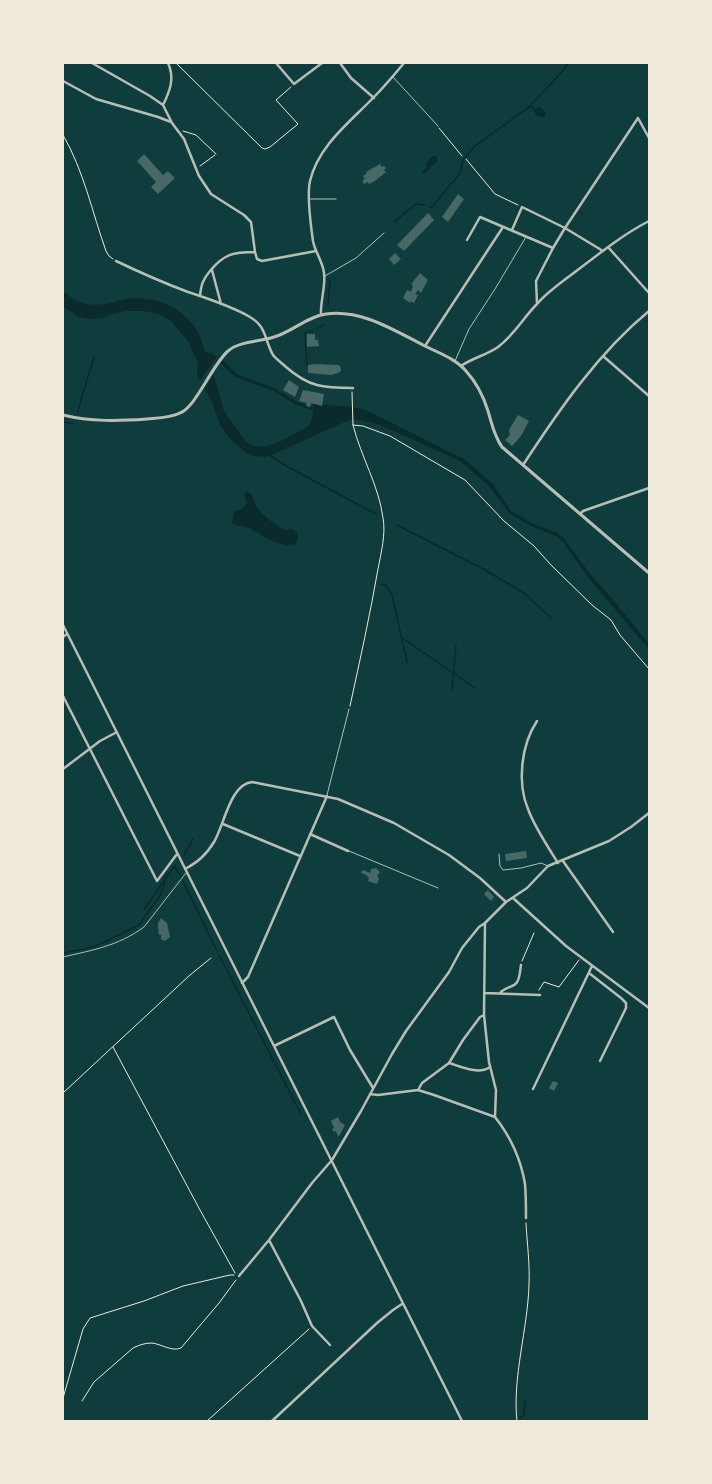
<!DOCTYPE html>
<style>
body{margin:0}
#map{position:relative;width:712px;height:1484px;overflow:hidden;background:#0f3d3e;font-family:"Fira Sans",sans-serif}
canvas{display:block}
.frame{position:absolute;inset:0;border:64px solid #f1e9da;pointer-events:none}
</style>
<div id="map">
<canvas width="712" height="1484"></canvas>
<div class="frame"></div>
</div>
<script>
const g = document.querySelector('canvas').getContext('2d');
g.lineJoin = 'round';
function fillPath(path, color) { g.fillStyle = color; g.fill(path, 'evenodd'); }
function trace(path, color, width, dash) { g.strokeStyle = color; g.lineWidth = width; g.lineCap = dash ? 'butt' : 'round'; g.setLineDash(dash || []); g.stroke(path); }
fillPath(new Path2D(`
 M540 107 546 113 544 117C538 118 535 115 534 110Z
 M432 156H436L438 160 424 174 422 171 428 167 426 165 428 160Z
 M63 291C79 306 94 307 114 302 118 301 122 299 126 299 152 295 178 305 194 326 200 333 202 343 205 352L211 353 225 362 237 374 276 389 297 402 313 407 314 404 352 407 366 410 464 459 492 483 511 511 533 524 558 533 562 536 594 579 610 596 649 644V649L591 581 562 541 556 536 531 526 509 513 489 486 460 461 378 424 353 419 347 421 274 454 266 457 252 456 245 452 231 440 220 425 212 402 197 375 198 364 192 350 188 341 171 321 159 314 144 311H127L111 314 101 319H91L78 317 63 306ZM210 359 222 364 235 377 274 391 296 405 313 410C313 415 312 421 309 425 306 428 300 431 296 433 282 441 262 453 246 442L224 411 213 373V361Z
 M247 492C254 494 253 501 257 507 261 515 278 527 286 530L291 529 297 532 298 538 296 544C285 548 268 540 258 533 255 532 253 529 250 528 244 526 238 528 232 523L234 512C239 509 244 509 247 503L244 494Z`), '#0a2a2b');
fillPath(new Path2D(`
 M218 355 224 359 219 365 215 363V372L204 390 199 382Z`), '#0f3d3e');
trace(new Path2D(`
 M530 107H533L534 110
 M429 207H432L460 173 463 160 474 147 530 106 561 73 568 63
 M394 222 416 204 425 205
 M328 305 330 280
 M317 329 323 325V324
 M307 365 305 334V333L313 330
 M77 413 94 357
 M63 422 74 424
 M269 455 288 467 376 514
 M397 525 485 570 524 593 552 619
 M380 584 386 585 392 595 407 662
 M401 637 475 688
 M452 690 456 646
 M184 855 193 839
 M175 867 180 875
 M183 881 216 949
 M144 910 167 876 176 865
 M63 953 94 947 139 925 161 894 165 881
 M219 955 301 1114
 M519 1419 524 1415 525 1401`), '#0a2a2b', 1.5);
fillPath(new Path2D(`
 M144 154 163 175 168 171 175 178 158 194 151 187 156 182 137 161Z
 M380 164 382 167 384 166 386 168 384 170 386 172 375 181 369 184 368 182 364 184 362 181 365 179 363 176 367 173 366 172Z
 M458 194 464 199 448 222 442 217Z
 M428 213 434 220 404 251 397 245Z
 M395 253 401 259 394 265 389 259Z
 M420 273 428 280 421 293 418 290 415 294 418 295 414 303 410 301V303L403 298 407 290 411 292 413 286 411 284Z
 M307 334H315V340H318L319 346 307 347Z
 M315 364 338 365 340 366 341 371 338 373 331 375 308 373V365Z
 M289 380 299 387 295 397 283 390Z
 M303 390 324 394 322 406 311 403 310 407 306 406 307 403 299 401Z
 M518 415 529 421 521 436 512 446 505 440 510 435 509 430Z
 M526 851 527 858 506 861 505 854Z
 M376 868 380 872 377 876 379 878 377 884 368 881 369 878 367 877 368 876 361 873 363 870 370 873 371 869Z
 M488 890 494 897 491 901 484 894Z
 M161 918 167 923 170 937 168 939 164 941 161 939V935H159L158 927V923Z
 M553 1081 558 1083 554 1091 549 1088Z
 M338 1117 340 1122 345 1125 339 1136H338L336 1131 334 1132 332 1129 334 1128 331 1121Z`), '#486865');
trace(new Path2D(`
 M176 63 262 148 265 149 270 147 298 124 276 100 291 87
 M439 128 462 156
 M183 131 196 135 216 154
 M63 135C84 171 92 212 106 251L109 256 113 259
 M466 159 495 194 518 205
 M200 166 215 155
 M352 392 353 425 363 426 390 436 465 480 504 521 534 546 551 565 592 605 611 620 620 635 649 669
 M350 706C360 660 370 615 378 569 381 553 386 534 383 518 379 486 361 457 353 425
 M522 961 534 933
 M539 990 544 982 559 987 579 960
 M113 1047 200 1210 235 1273
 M63 1093 190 975 211 958
 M63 1398 83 1329 90 1318 144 1301 183 1286 230 1275H234
 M82 1401 94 1382 133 1348C139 1345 145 1343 152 1343 161 1344 172 1352 181 1348L219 1303 236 1280
 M207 1421 309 1329
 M517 1421C512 1378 528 1328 529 1284 530 1264 527 1243 526 1223`), '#f1e9da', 1);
trace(new Path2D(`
 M393 77 438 126
 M310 199H336
 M325 276 356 258 384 233
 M455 361 469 329 495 289 526 237
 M327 795 349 709
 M349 851 438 888
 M499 854 500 866 503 870 521 868 541 863 548 866
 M63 957C93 950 118 946 144 927L186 873`), '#b8beb3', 1);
trace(new Path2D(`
 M92 63 150 96 163 105
 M168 63C175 78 170 91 163 105L172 123 184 139 199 176 211 194 244 215 251 222 255 252
 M276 63 294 84 322 63
 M340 63 351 78 374 98
 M63 81 96 99 158 117 171 122
 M512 230 522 207 565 228 603 251
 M467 240 480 217 553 248
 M608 247 649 293
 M116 261C139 272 164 283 188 292 209 299 231 306 250 317 267 327 264 339 273 355 276 359 282 363 286 367 309 387 323 388 353 388
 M212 270 221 304
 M200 296C201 285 203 279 210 271 224 254 233 252 255 252L257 259 262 261 316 251
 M537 303 536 281 553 248 565 228 638 118 649 138
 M321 315C320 301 326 287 324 273 323 262 315 252 313 241 311 227 307 194 310 181 318 146 350 122 374 97 384 87 394 75 404 63
 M425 346 503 227
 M603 356 649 396
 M461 366C472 358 487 355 498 347 515 334 523 318 537 304 549 290 565 280 579 269 601 252 624 234 649 221
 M523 465C559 410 598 353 649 311
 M580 514 583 511 649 488
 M63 625 462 1421
 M63 637 67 634
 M63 696 157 881 177 854
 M537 721C521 745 517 783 528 809 534 826 548 847 558 863
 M63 769 100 741 117 732
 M223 824 300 856
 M310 834 348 851
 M563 861 613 932
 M185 869C198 862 206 855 214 842 224 826 230 784 252 782L338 799 394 823 449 855 480 878 506 902
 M513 898 566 946 649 1008
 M485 923 484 1015 489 1062 496 1090 495 1117
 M589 973 621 998 626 1003V1008L600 1061
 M242 983 248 977 327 796
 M484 993 540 995
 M500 993C505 987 515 987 517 982 520 978 520 970 521 965
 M274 1046 334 1017 350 1050 373 1088
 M449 1063C462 1067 479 1075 490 1067
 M533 1089 592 966
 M418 1090 422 1083 449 1063 463 1040 480 1017 484 1015
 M370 1094 378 1095 418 1090 434 1095 495 1117
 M495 1117C510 1136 521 1160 525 1184 526 1195 526 1207 526 1218
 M269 1240 301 1301 312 1326 330 1345
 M239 1276 269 1240 312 1183 332 1160 361 1111 392 1054 406 1031 449 972 462 948 479 927 485 923 506 902 527 888 548 866 609 841 631 827 649 813
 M272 1421 377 1323 393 1310 402 1304`), '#b8beb3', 2.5);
trace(new Path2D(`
 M63 415C91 422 119 421 147 419 158 418 170 418 180 413 196 407 212 365 228 351 240 341 259 342 274 337 292 332 306 317 326 314 362 309 395 331 425 346 439 353 456 359 466 371 476 382 484 398 488 411 492 424 494 436 502 447L649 573`), '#b8beb3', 3);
</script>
